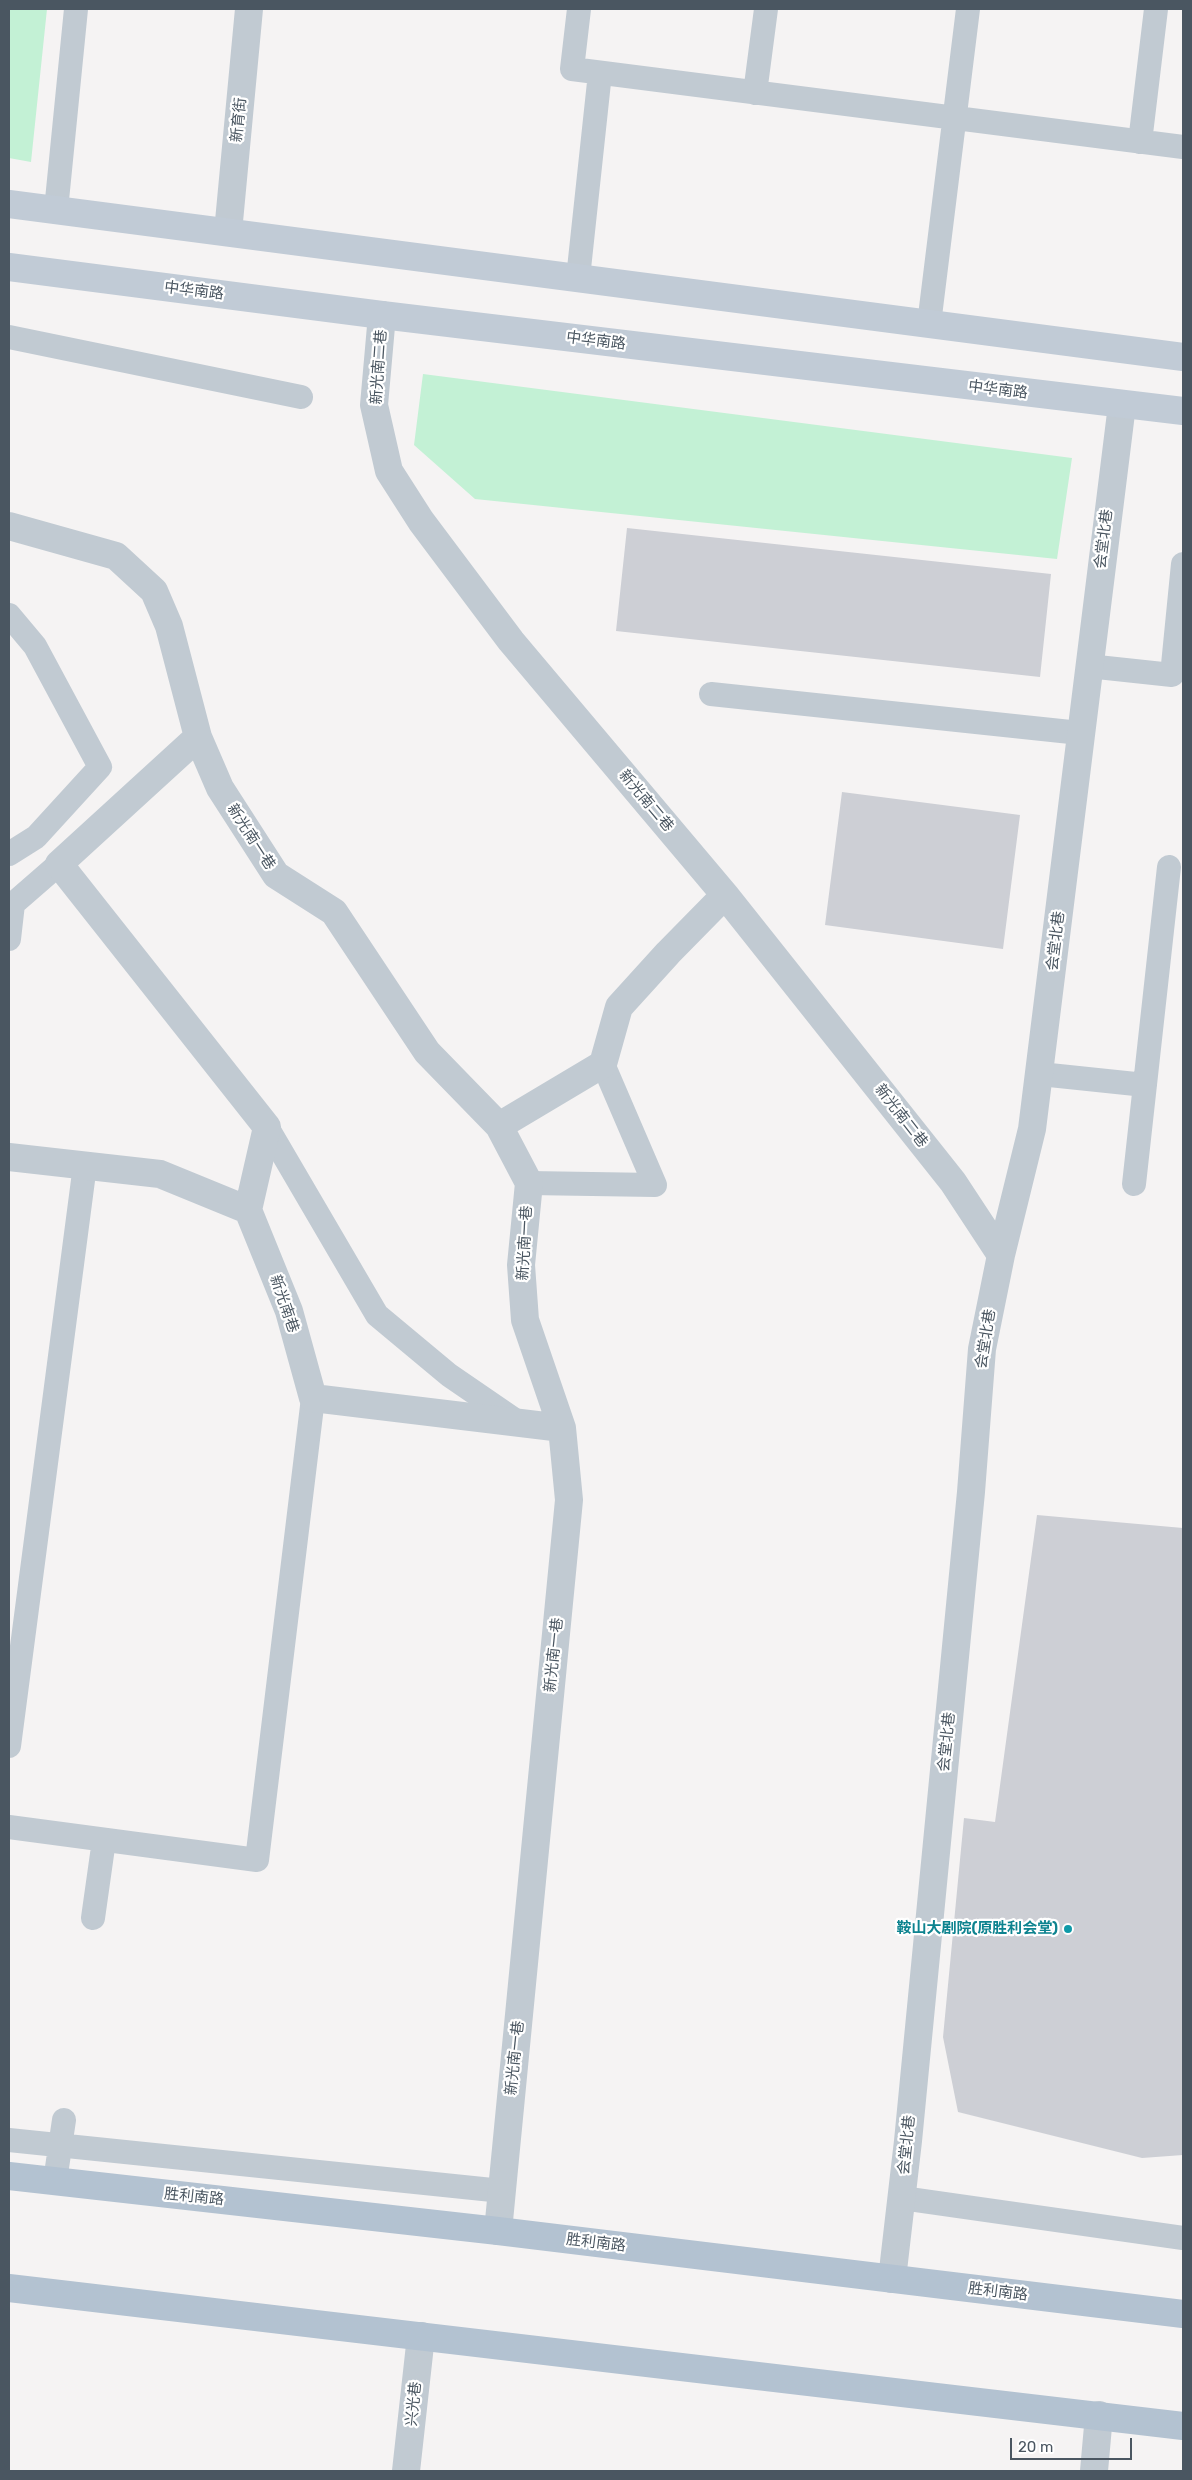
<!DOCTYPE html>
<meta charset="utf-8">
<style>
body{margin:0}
#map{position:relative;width:1192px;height:2480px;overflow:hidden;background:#f5f3f3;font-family:Rubik,sans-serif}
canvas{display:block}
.frame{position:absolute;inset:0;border:10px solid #4a5661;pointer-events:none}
.scale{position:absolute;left:1010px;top:2438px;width:122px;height:22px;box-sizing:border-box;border:2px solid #4a5661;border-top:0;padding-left:6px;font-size:15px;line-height:18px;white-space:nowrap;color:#4a5661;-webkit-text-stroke:4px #fff;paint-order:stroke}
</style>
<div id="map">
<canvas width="1192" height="2480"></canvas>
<div class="frame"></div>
<div class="scale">20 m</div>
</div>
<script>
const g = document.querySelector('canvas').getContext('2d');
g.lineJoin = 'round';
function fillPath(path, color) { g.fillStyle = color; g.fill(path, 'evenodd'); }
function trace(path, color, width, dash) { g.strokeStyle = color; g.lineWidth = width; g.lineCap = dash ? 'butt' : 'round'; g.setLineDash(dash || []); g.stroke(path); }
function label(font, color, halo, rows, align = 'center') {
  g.font = font + ' Rubik,"Noto Sans SC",sans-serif'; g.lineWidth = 4.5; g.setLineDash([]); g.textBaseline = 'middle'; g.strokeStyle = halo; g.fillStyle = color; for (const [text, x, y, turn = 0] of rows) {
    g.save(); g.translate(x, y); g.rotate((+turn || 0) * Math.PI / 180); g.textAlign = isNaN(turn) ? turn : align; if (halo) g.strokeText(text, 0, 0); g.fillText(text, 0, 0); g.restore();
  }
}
fillPath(new Path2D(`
 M9 9H47L31 162 9 158Z
 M423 374 1072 458 1057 559 475 499 414 445Z`), '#c3f1d5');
fillPath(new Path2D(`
 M627 528 1051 574 1040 677 616 631Z
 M842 792 1020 815 1003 949 825 925Z
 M1037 1515 1183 1528V2155L1142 2158 958 2112 943 2037 964 1818 995 1822Z`), '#cdcfd5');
trace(new Path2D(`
 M579 9 572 69 1183 147
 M755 93 766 9
 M1140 142 1156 9
 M56 210 76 9
 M578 278 600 73
 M929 324 968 9
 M9 337 301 397
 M9 615 35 646 100 767 36 837 9 854
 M1088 666 1172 675 1183 564
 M711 694 1080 733
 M9 939 13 904 59 864
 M1040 1074 1145 1085
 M267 1127 377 1315 449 1375 519 1423
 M529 1183 655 1185 603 1064
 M1134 1184 1169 867
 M9 1746 85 1165
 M9 1827 257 1860 313 1398
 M93 1918 104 1840
 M9 2140 502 2191
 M55 2181 64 2120
 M902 2198 1183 2238`), '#c1cad2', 24);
trace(new Path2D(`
 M228 232 249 9
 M382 315 374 405 389 471 421 521 511 641 725 895 953 1182 1001 1255
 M9 526 116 556 154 591 169 626 198 737 220 788 276 875 334 912 427 1052 499 1126 529 1183 521 1265 525 1320 562 1428 569 1500 498 2231
 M198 737 59 864 267 1127 248 1210
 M499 1126 603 1064 619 1007 668 953 725 895
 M9 1157 160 1174 248 1210 289 1311 313 1398 562 1428
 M892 2279 908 2141 971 1492 982 1349 1001 1255 1032 1129 1122 405
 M406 2471 421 2336
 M1094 2471 1099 2415`), '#c1cad2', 28);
trace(new Path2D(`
 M9 204 1183 357
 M9 267 382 315 1183 411`), '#c1cbd6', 28);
trace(new Path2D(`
 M9 2176 498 2231 1183 2314
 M9 2288 1183 2426`), '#b3c2d1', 28);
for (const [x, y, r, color] of [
 [1068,1929,5,"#0f9aa8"]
]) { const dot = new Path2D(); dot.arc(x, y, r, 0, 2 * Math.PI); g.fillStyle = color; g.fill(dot); trace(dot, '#fff', 2); }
label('15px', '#4a5661', '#fff', [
 ["新育街",239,120,-84],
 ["中华南路",194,291,7],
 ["中华南路",596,341,7],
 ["新光南二巷",379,367,-86],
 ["中华南路",998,390,7],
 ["会堂北巷",1104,539,-83],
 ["新光南二巷",646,801,50],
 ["新光南一巷",251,837,57],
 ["会堂北巷",1056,941,-83],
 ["新光南二巷",901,1116,52],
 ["新光南一巷",525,1243,-87],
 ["新光南巷",284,1304,71],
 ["会堂北巷",986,1339,-81],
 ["新光南一巷",554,1655,-84],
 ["会堂北巷",947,1742,-84],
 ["新光南一巷",515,2058,-84],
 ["会堂北巷",907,2145,-84],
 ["胜利南路",194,2197,6],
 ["胜利南路",596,2243,7],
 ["胜利南路",998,2292,7],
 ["兴光巷",414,2404,-84]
]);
label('bold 15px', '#0d838f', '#fff', [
 ["鞍山大剧院(原胜利会堂)",1058,1929]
], 'right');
</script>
